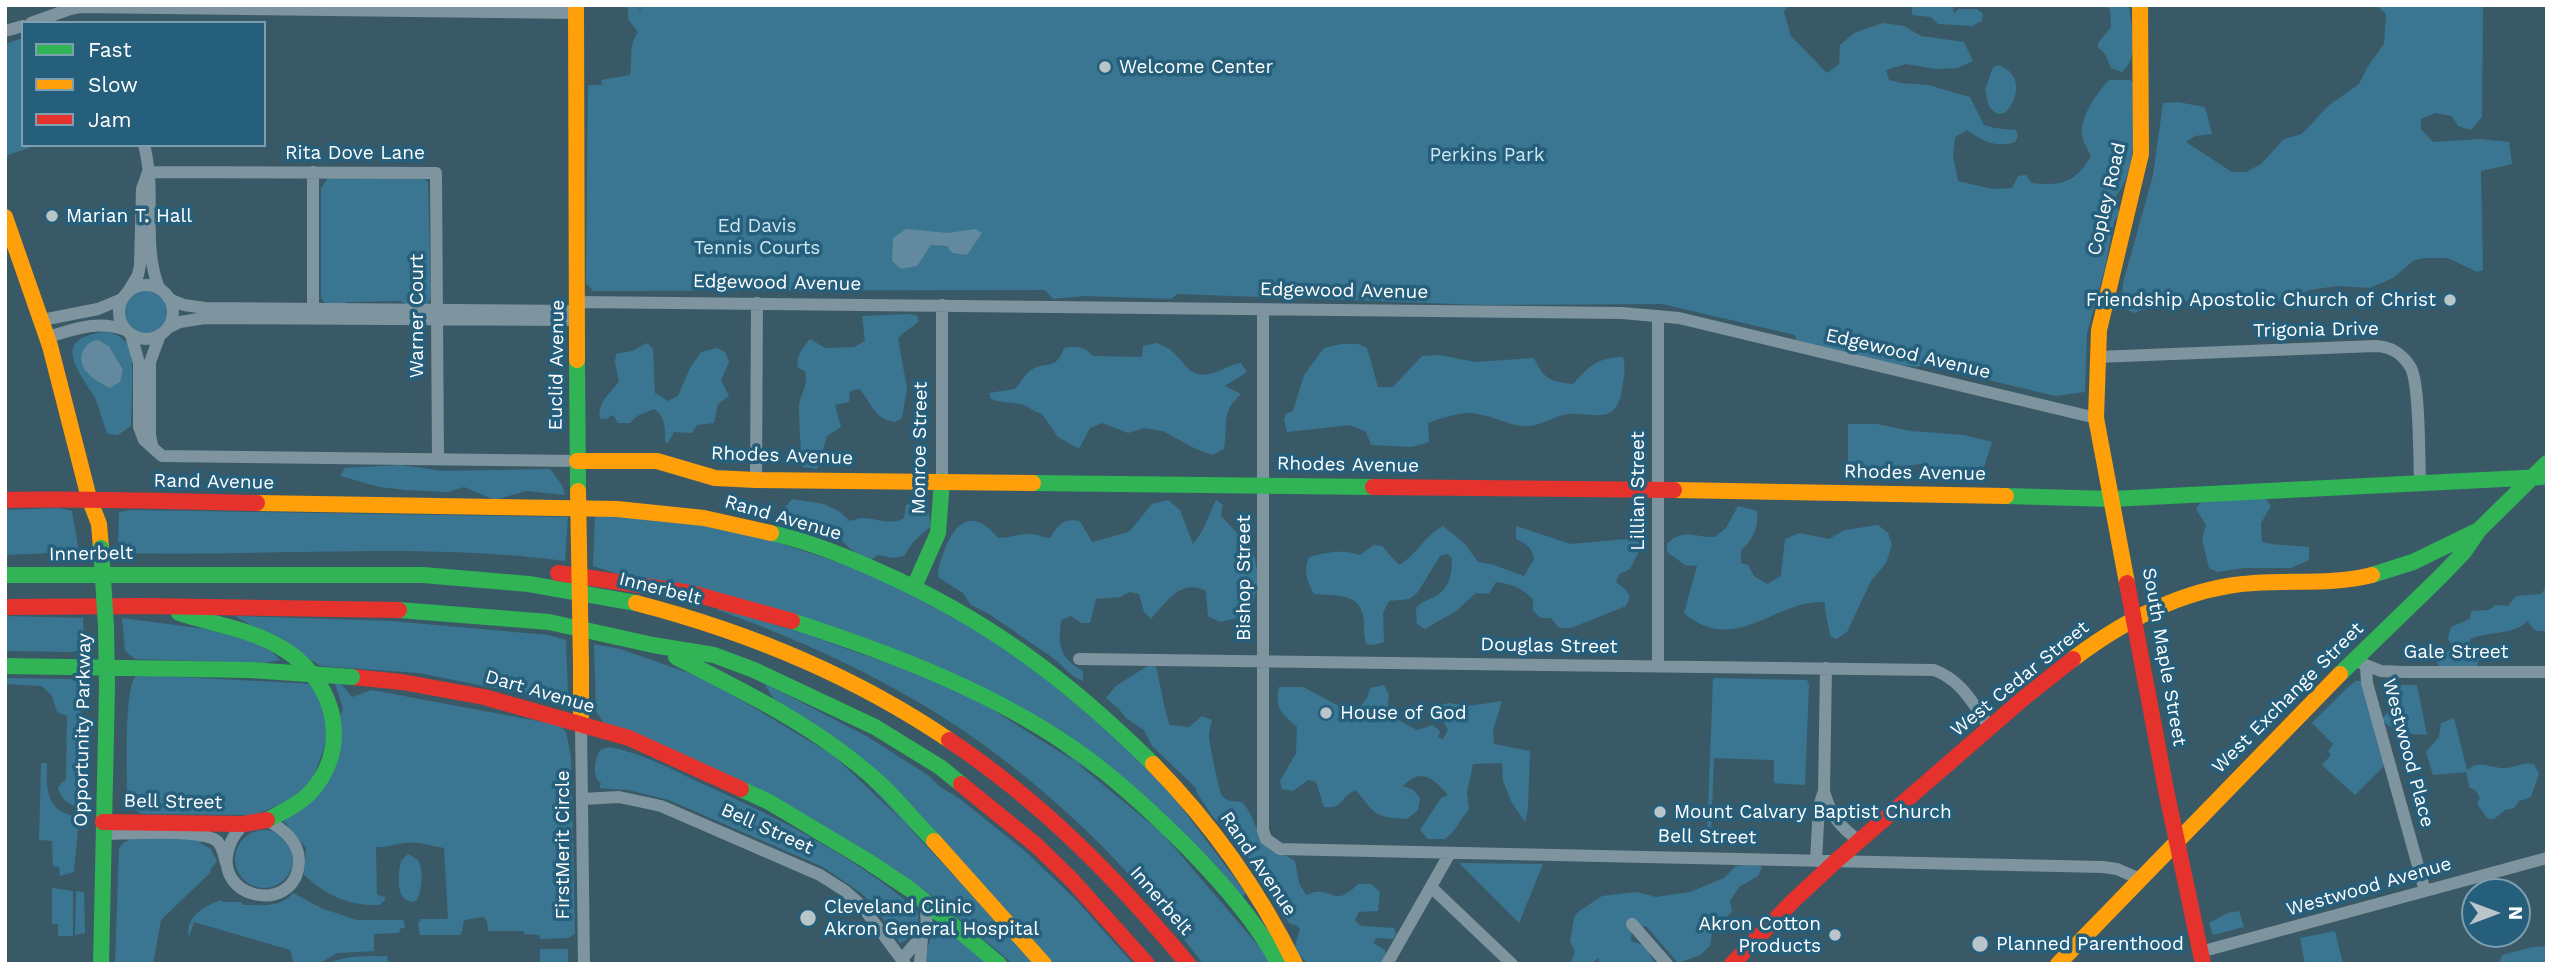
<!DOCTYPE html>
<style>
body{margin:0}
#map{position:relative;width:2552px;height:969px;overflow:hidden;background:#3a5967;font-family:"Work Sans",sans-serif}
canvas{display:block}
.frame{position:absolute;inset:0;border:7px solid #fff;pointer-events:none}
.legend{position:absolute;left:21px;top:21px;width:245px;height:126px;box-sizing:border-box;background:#265f7b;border:2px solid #7d9fb0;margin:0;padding:9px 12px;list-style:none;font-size:21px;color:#fff}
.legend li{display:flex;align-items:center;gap:14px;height:35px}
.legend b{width:35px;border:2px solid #7d9fb0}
.north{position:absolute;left:2461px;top:878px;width:70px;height:70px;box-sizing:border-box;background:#265f7b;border:2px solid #7d9fb0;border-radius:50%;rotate:90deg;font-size:19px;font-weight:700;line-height:28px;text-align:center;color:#fff}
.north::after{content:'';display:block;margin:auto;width:24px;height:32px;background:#bac5ca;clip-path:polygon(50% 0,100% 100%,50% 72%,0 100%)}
</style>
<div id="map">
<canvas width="2552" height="969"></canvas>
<div class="frame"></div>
<ul class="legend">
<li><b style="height:9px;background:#30b455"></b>Fast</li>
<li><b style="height:9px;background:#ff9f0a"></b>Slow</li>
<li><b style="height:9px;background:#e5322d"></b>Jam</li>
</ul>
<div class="north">N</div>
</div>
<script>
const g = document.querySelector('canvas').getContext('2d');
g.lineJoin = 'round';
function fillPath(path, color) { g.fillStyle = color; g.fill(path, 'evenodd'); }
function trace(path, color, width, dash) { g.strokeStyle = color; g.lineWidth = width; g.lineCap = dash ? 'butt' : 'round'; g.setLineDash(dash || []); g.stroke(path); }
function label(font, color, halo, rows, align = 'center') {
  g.font = font + ' "Work Sans",sans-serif'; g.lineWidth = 7; g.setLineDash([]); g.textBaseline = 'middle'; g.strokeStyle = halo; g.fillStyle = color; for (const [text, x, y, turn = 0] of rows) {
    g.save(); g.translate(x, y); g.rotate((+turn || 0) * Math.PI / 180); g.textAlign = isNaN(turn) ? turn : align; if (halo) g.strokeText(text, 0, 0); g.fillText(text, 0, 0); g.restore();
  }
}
fillPath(new Path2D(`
 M619 5H639L640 13 641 5H1788L1784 12 1791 36 1827 73 1839 64 1840 45 1854 33 1883 23 1904 26 1921 36 1964 42 1973 61 1957 68 1936 69 1906 64 1886 70 1889 80 1901 83 1928 85 1970 97 1984 125 1994 128 2016 130 2018 136 2015 142C1995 148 1983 141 1967 130L1955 137 1953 156 1958 181 1992 189 2012 188 2018 176 2026 175 2032 183C2062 186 2075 183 2091 156 2088 150 2083 142 2082 135 2080 116 2097 93 2109 80H2130L2135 84C2134 118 2139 170 2115 197L2118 204 2119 214 2114 222 2105 268 2087 333 2085 392 2055 396 1922 364 1918 367 1882 363 1796 340 1795 335 1662 304 1484 305 1177 294 1171 299 1085 296 1053 299 1045 290 593 291 586 283 588 85H603L601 80 630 75C633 59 628 46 638 32L628 19V8Z
 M1912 5H1953L1954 14 1958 9H1977L1983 14 1982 21 1972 26 1938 24 1931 17 1912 15Z
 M2102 5H2129C2131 27 2140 57 2122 72L2111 68 2105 54 2098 47V43L2111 27 2110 9Z
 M2376 5H2483L2482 117 2471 130 2458 126 2452 116 2436 113 2421 119V129L2433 142 2480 139 2509 142 2512 164 2481 171 2483 270 2477 272 2448 258H2424L2413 261 2393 278 2370 288 2337 286 2310 290 2277 302 2253 293 2225 295 2197 301 2149 302 2145 309 2134 313 2121 307 2123 283 2153 175 2163 103 2177 102 2205 107 2212 134 2195 136 2186 142 2232 172H2246L2261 164 2284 139 2302 134 2328 106 2359 84 2368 66 2384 44 2386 14Z
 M23 38V145H38L5 156V44Z
 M1998 65C2022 73 2020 97 2005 113L1997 114 1989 107 1985 90 1993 67Z
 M328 178H419L425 179 428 183 431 297 427 305H408L400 301 347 302 344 305C335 305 325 307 321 297V188Z
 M124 312a22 22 0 1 1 44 0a22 22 0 1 1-44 0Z
 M910 314 917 316 919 321C912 328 903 331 898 339L907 388 902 418 895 422C872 418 873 403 859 389L850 391 849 402 835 405 841 427 827 436 817 469 802 467C801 448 799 429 799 410 799 394 809 387 805 371L798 368C795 356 803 348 810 339L825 348 854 347 865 341 862 316Z
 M105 332C115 333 123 337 129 346 135 356 131 410 131 426L118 435 108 434C101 421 100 404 92 393 73 363 55 338 105 332Z
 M647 343 653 349 655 393 668 401 678 396 690 368 701 352 717 348 725 352 729 362 721 380 729 396 718 404 714 423 697 425 692 433 674 432 668 443 665 442C665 430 666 416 654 409L637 416 630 423H618L613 415 606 419H600C597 401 610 395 619 381L615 362 616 354 632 351Z
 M1156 343C1180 350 1182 369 1197 374 1212 378 1227 365 1241 363L1247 372 1225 386 1241 394C1221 411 1228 424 1224 449L1212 455 1194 448 1163 431 1144 428 1128 433 1102 423 1090 428 1079 449 1058 437 1042 414C1034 412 1028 406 1021 404 1010 402 1001 403 991 399L989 393 1015 389C1020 384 1025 374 1031 370 1045 360 1055 373 1064 348 1077 346 1084 346 1093 356L1142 357 1143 346Z
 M1342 344H1358L1367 348 1378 387H1393L1422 356 1439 355 1475 362 1534 358C1544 380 1550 381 1573 384 1591 365 1596 358 1623 357 1626 368 1624 377 1622 389 1616 430 1589 409 1563 415 1551 418 1536 428 1522 426 1505 424 1489 414 1470 413 1456 413 1442 418 1428 423L1429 442 1412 447 1371 445 1366 432 1350 425 1287 432 1284 420 1286 414 1293 411 1304 375 1324 348Z
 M1848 424H1877L1911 431 1964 435 1992 442 1982 473 1969 482 1937 475 1921 464 1878 469 1848 479Z
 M401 465 443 471 550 469 562 485 565 495 526 491 495 500 464 487 448 492 405 490 380 487 340 476 345 468Z
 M2264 496 2271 506 2261 523 2262 542C2277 546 2293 545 2309 547V560L2291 568H2245L2217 572 2209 568 2202 539 2206 525 2196 509 2202 500Z
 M792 499 824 504 840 512 850 521C854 520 858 518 862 518 874 518 893 526 904 518L906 505 918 499 928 509 931 526 913 542 904 556 893 558 878 555 871 560C855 552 844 548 837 531 821 531 785 533 781 512Z
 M1168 500 1180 510 1193 544C1205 530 1208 516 1216 500L1223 505 1221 516 1253 550 1259 582 1252 604 1242 617 1220 622 1208 616 1206 591C1181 578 1166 602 1151 619L1144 612 1139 594 1130 592 1120 597 1096 599 1090 623H1081L1071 616 1061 620C1058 645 1059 658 1083 671V681L1073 676 1056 660 989 614 971 605 963 593 938 577C938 567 941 559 945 549 957 518 975 510 998 538 1009 538 1018 534 1028 534 1035 533 1042 538 1050 538 1059 524 1063 518 1080 521L1092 542 1129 532 1152 504Z
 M1738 506 1757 511C1759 527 1753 540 1741 550V563L1748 565 1754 576 1767 584 1781 576 1785 539 1799 533 1829 539 1845 530 1878 525 1888 533 1892 545 1886 563 1871 581 1847 632 1836 639 1830 636C1829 624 1824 613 1825 602 1775 599 1735 657 1684 613L1697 566 1685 565 1667 552V544C1683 527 1695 538 1715 537L1726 528Z
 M59 508 72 511 79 552 5 555V510Z
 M131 510 568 517 565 561C418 542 268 557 121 553L118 550 119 512Z
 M595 514 686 521 748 533 874 574 1018 652 1147 762 1246 893 1241 898 995 696 593 566Z
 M1443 526 1465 544 1478 562 1491 564 1524 576 1534 559C1532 547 1526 544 1516 539V526L1570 544 1627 539 1639 542 1638 553 1630 569 1619 574 1616 582 1626 590 1630 597 1626 606 1571 628H1559L1551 618H1541L1533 611V599C1522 588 1512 584 1496 582L1489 594 1476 593 1456 611 1425 629 1417 624 1416 608C1422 601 1426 601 1434 597 1450 589 1452 573 1452 558L1447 554 1440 556 1418 592 1409 599 1389 601 1383 613 1384 642 1374 645 1366 644C1363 633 1365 625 1363 615 1358 592 1332 596 1314 594 1307 580 1303 572 1309 557 1328 552 1342 549 1360 555L1374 545 1382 546 1399 565C1417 555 1424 536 1443 526Z
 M2547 583 2545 631H2536L2529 624 2528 620C2515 636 2487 631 2470 639L2469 644 2480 656 2476 668H2440L2437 662 2452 647 2448 638 2451 627 2470 619 2471 611 2489 610 2495 605 2508 606 2516 596 2542 594Z
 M719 605 955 686 1131 797 1274 964H1203C1122 854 1016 755 897 690 839 658 779 632 718 610Z
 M5 616 83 618 84 647 81 650 72 652 5 651Z
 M235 616 391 621 548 635 566 640 568 695 559 701 419 673 321 666Z
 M122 618 205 629 266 645 280 660 264 663 135 659 125 651Z
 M594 644 620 649 706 679 851 766 1037 964H1013L932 896 603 722 596 711Z
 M1149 665 1156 667C1159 678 1166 718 1170 725L1189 727 1202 716 1212 720C1211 725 1209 731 1209 736 1209 742 1219 792 1222 796 1227 802 1235 801 1242 802 1252 812 1254 826 1262 838 1270 851 1283 853 1295 861L1299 883 1306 895C1334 883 1331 911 1358 884H1371L1380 892 1378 911 1359 912 1355 920 1361 926 1394 928 1396 934 1393 939 1376 938 1373 943 1385 950 1386 954 1381 964H1308L1298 954 1295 946 1300 929 1296 925 1290 924 1258 878 1256 871 1238 841 1213 817 1197 793 1195 787 1152 746 1144 730 1126 718 1119 709 1106 698 1116 686Z
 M140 675 316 684 332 727 308 791 256 815 142 814 127 804C128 777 123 697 135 677Z
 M5 678 71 679 81 683V716H77V724H81L80 806C69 806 61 799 58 788L61 783 66 780 67 716 57 712 52 696 42 686 5 684Z
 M1713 678 1807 680 1809 685 1805 785 1774 783V760L1714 758 1711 835 1707 836Z
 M334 681 342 685 352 697 372 690 559 725 566 732 571 757 575 934 568 938 540 939 539 935 524 934V931H488L487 921 483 917 464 920 461 935H420L418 923 421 919H448L444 848C430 846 419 841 404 843 394 844 387 848 376 847L377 895 385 897V900L379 905C349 906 326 895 304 875L306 848 282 819 313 797 343 708Z
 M2356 681H2363L2386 764 2355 795 2322 765 2331 755 2328 751 2333 744 2312 723 2348 687Z
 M764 683 868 737 929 776 939 786 960 799 1026 852 1077 901 1133 964H1053L773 698Z
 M1384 685 1389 695 1387 714 1417 730 1433 725 1440 731 1438 737 1443 739 1448 730 1436 706 1449 703 1468 706 1502 701 1493 730 1494 744 1530 751 1528 809 1525 822 1511 801 1503 781 1502 763 1473 764 1467 792 1469 810C1459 819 1457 831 1445 839H1428L1420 830 1441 798 1448 795C1433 778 1422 767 1403 786L1413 790 1420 798 1418 810 1407 819C1374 817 1376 815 1356 790 1338 798 1345 809 1324 807L1316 782 1308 780 1293 791 1282 789 1280 781 1296 753 1297 727C1282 713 1274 709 1279 687H1303L1354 714 1367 698 1370 688Z
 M2398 685H2417L2427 735 2412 734 2403 728C2393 729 2388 727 2382 719L2387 713 2402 709Z
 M2454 718 2467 770C2481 759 2491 769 2506 768 2518 767 2521 762 2534 764L2539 774 2531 797 2519 801 2514 808 2505 810 2494 819H2488L2477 804 2480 798 2476 791 2469 787 2466 772 2433 775 2426 752 2439 737 2441 723Z
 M609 747C635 751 670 768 694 780 772 815 852 854 917 910 922 924 914 938 900 943L873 905 861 893 823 867 669 800 628 790 599 788 601 783C591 775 595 760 600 750Z
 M41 763H47C46 791 46 812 79 817L74 872 60 876 59 867 53 866 52 841 39 840Z
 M235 859a29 29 0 1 1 58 0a29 29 0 1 1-58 0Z
 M135 837 200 838 201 844 210 848 217 861 210 870 211 872 161 920 153 964H115L119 848 123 843Z
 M408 854 418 860C424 872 422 888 417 900L412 902C395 899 398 875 401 861Z
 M1460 863 1543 864 1519 923 1459 863Z
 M1752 864 1762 867 1758 876 1739 887 1730 901 1732 911 1712 933 1710 946 1700 955 1678 963 1646 926 1632 930 1631 941 1646 946 1655 964H1600L1598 958 1591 964H1570L1575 952 1570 941 1574 918 1578 912 1602 896 1637 892 1656 897 1690 892 1724 878 1736 866Z
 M52 888 73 891V936H58V924H52Z
 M76 891 84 892 85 933 75 935Z
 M293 893 321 908 357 920H402L404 921 405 928H401L399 933 374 934V951L338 953 318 964H296L293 961 290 950 194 922 189 937C184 917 207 904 222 900L223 902H241L243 905C261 905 281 908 293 893Z
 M2239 911 2244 927 2213 935 2209 923 2228 913Z
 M944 929 991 964H924V956L932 935Z
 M2335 931 2343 964H2305L2300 938Z
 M2547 946V964H2499L2502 955 2533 947Z
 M540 949H568V964H540Z
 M387 956 388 964H328C346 954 368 957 387 956Z`), '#3a7691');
fillPath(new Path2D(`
 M906 229 948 233 976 229 982 233 967 255 952 253 947 246 931 245 917 266 901 269 892 261 893 238Z
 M98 340 109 346 123 370 120 382 110 388C102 384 91 378 86 371 76 358 83 342 98 340Z`), '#62899d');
trace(new Path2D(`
 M31 23 70 9 80 7 577 13
 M5 31 23 26
 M144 145C157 192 141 243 159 288
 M148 172 436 173 438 459
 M119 312a27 27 0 1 1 54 0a27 27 0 1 1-54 0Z
 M129 290 138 275 140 265 142 189 148 172
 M169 299 184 305 205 308 578 311
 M578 302 1622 313 1679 318 2096 418
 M1263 310V830L1266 839 1280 849 2103 867 2117 869 2140 879
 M313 315V172
 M42 320 98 309 122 299
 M168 328 180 322 205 318 578 320
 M131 335 139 363V427L144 440 162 456 577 461
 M48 337C76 329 96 320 126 330
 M2097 357 2375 346C2390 346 2403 354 2411 368 2420 386 2419 459 2420 484
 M152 445 150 435V362L160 335
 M756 480 757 303
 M942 481V305
 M1079 659 1934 670C1963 681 1973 704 1990 728
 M2361 663 2381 671 2405 672H2547
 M1658 666V316
 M2366 666 2367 683 2425 891
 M1826 668 1824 791C1830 814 1840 828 1860 841
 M581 725 584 964
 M582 799 619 797 661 806 820 875 845 891 862 906 905 964
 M243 824C239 830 233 836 231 842 206 899 297 918 299 861 299 841 283 829 267 820
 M103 834C126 834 204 828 218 842 223 848 224 856 226 863
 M1816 861 1819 806 1824 791
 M1431 887 1512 964
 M1632 924 1667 964
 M2200 952 2547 858
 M902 959 927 930 926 909 922 900
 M920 964 922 937
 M1387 964 1450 853`), '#7e949e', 12);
trace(new Path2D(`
 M577 360 578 491
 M1033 483 1373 487
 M2006 496 2111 499 2542 477
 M771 533C807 541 843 555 876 570 986 618 1068 680 1153 764
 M5 575H423L529 584 636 603
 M2372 575 2413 562 2479 530
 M914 587 938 533 942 481
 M399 610 549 622 653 645 714 655 754 670 875 727 940 767 961 784
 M179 613C212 624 250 629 280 647 330 675 353 739 315 787 303 803 284 811 267 820
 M792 621C893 654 997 693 1084 756 1122 784 1155 815 1188 848 1222 883 1255 920 1279 964
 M676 657C747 693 819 728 878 782 898 800 915 822 934 841
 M5 666 250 670
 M2340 674 2440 577 2464 552 2479 530 2547 463
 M741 789 769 802 866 860 911 890 999 964
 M101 964 107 687 106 626`), '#30b455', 16);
trace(new Path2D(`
 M576 5 577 360
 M5 217 50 346 89 498 99 524 101 548
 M577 461H657L715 478 756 480 1033 483
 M1674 490 2006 496
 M257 503 617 509 704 518 771 533
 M2127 583 2096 418 2099 330 2141 154 2140 5
 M636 603C748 632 853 675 949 740
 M2073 659C2126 619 2186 587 2254 583 2294 580 2332 585 2372 575
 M581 666V725
 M1153 764C1210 822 1259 891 1295 964
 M934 841 1044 964
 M2058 964 2340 674`), '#ff9f0a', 16);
trace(new Path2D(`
 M1373 487 1674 490
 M5 500C89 498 173 502 257 503
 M558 573 691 593 792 621
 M2127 583 2166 790 2203 964
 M5 607 144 606 399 610
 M352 677 402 682 484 697 629 738 741 789
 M949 740C1042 802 1117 879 1188 964
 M961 784 1036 845 1072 880 1147 964
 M103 822 243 824 267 820
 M1732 964 1793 901 1836 861 2025 697 2073 659`), '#e5322d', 16);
trace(new Path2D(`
 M101 548 106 626
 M250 670 352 677`), '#30b455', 16);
trace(new Path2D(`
 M578 491 581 666`), '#ff9f0a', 16);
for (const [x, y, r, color] of [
 [1105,67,7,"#bac5ca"],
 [52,216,7,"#bac5ca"],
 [2450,300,7,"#bac5ca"],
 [1326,713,7,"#bac5ca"],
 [1660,812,7,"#bac5ca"],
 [808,918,9,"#bac5ca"],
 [1835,935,7,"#bac5ca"],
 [1980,944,9,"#bac5ca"]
]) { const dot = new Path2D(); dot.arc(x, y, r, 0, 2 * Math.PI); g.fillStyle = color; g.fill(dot); trace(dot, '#265f7b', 2.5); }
label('19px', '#fff', '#265f7b', [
 ["Welcome Center",1119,67],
 ["Marian T. Hall",66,216],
 ["Friendship Apostolic Church of Christ",2436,300,"right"],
 ["House of God",1340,713],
 ["Mount Calvary Baptist Church",1674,812],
 ["Cleveland Clinic",824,907],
 ["Akron General Hospital",824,929],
 ["Akron Cotton",1821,924,"right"],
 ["Products",1821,946,"right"],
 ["Planned Parenthood",1996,944]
], 'left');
label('19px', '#fff', '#265f7b', [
 ["Rita Dove Lane",355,153],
 ["Copley Road",2107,199,-77],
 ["Edgewood Avenue",777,283,1],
 ["Edgewood Avenue",1344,291,1],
 ["Warner Court",417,316,-90],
 ["Trigonia Drive",2316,330,-1],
 ["Edgewood Avenue",1908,354,13],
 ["Euclid Avenue",557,365,-89],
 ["Monroe Street",920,448,-89],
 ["Rhodes Avenue",782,456,2],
 ["Rhodes Avenue",1348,465,1],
 ["Rhodes Avenue",1915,473,1],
 ["Rand Avenue",214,482,1],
 ["Lillian Street",1638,491,-90],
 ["Rand Avenue",783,518,16],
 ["Innerbelt",91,554,-1],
 ["Bishop Street",1244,578,-90],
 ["Innerbelt",660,589,14],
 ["Douglas Street",1549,646,1],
 ["Gale Street",2456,652],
 ["South Maple Street",2164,657,80],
 ["West Cedar Street",2020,679,-39],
 ["Dart Avenue",540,692,16],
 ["West Exchange Street",2288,698,-45],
 ["Opportunity Parkway",83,730,-89],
 ["Westwood Place",2408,753,75],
 ["Bell Street",173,802,1],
 ["Bell Street",767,829,24],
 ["Bell Street",1707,837,1],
 ["FirstMerit Circle",563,845,-90],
 ["Rand Avenue",1258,864,56],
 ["Westwood Avenue",2369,887,-16],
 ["Innerbelt",1161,901,49]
]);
label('19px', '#cde7f3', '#265f7b', [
 ["Perkins Park",1487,155],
 ["Ed Davis",757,226],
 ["Tennis Courts",757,248]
]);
</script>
